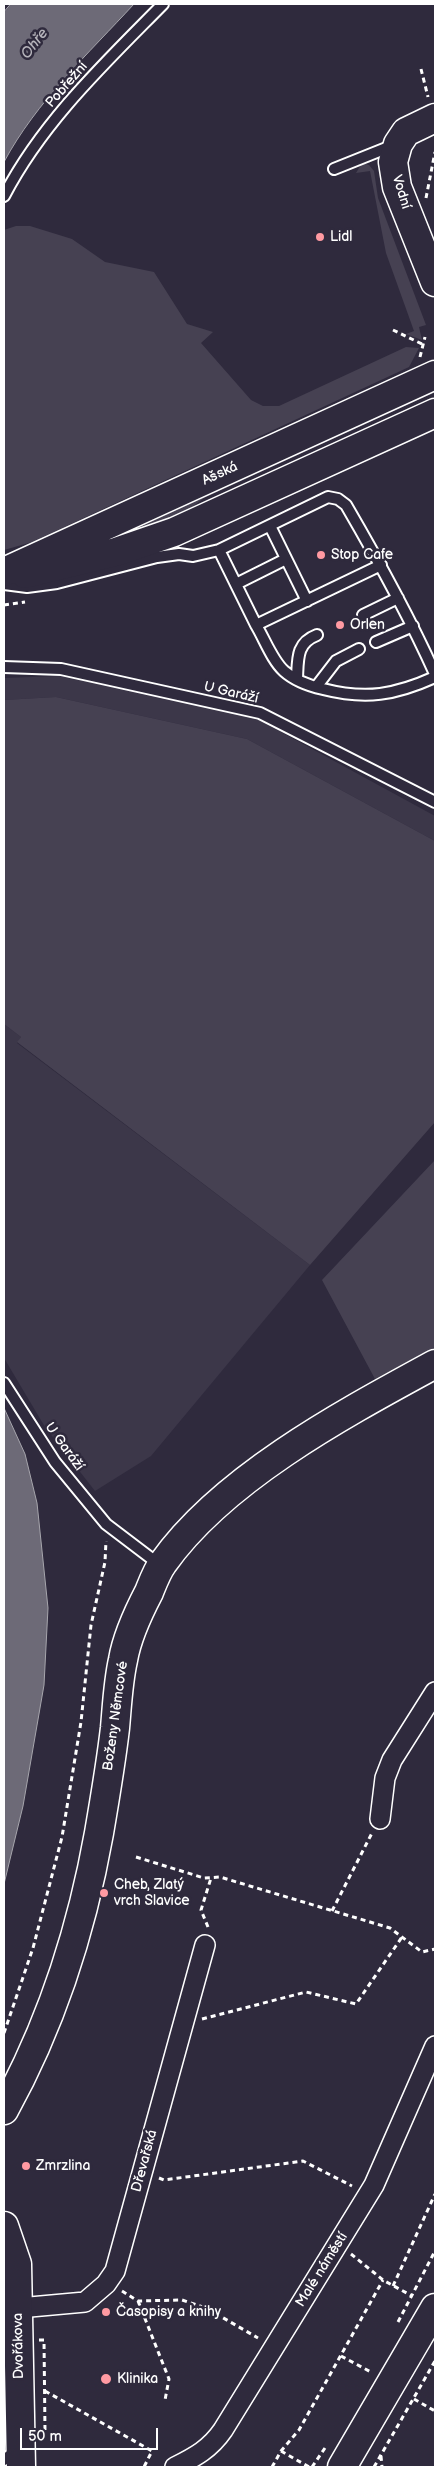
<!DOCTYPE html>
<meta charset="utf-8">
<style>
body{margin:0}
#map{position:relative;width:439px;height:2471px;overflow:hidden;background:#2f2a3d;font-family:"Balsamiq Sans",sans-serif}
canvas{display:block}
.frame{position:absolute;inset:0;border:5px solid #fff;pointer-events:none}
.scale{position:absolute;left:20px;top:2428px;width:138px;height:22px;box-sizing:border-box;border:2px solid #fff;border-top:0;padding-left:6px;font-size:15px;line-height:18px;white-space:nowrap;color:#fff;-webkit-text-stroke:4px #2f2a3d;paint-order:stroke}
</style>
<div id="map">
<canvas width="439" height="2471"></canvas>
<div class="frame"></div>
<div class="scale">50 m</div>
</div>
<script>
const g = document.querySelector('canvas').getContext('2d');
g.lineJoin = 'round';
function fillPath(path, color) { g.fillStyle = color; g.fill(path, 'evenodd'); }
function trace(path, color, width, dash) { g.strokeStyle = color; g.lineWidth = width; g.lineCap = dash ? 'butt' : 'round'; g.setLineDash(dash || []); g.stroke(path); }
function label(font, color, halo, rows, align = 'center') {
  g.font = font + ' "Balsamiq Sans",sans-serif'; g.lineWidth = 5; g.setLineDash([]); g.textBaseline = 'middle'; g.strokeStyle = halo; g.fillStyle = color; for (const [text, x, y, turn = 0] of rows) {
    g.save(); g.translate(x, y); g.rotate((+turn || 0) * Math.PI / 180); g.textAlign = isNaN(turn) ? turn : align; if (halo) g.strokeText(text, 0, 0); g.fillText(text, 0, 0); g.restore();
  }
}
fillPath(new Path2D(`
 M60 676 259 720 435 816V841L247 739 56 697 4 700V678Z
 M4 1024 21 1037 17 1043 310 1265 151 1456 95 1491 45 1427 4 1358Z`), '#3c3749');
fillPath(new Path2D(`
 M362 163 369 165 374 171 378 198 426 325 419 327 422 340 406 334 414 331 386 253 370 171 356 173Z
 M16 226H30L72 239 105 262 154 272 187 324 213 332 201 343 251 400 263 406H279L406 347 419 348 409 367 32 542 4 550V230Z
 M434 390 431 394 204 498 175 520 125 534 126 529Z
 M56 697 247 739 435 841V1122L310 1265 17 1042 21 1037 4 1024V700Z
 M435 1160V1347L375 1379 322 1280Z`), '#464152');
const water = new Path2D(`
 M11 4H134C89 53 36 102 4 162V12Z
 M4 1408 25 1454 37 1503 48 1608 44 1685 23 1806 4 1884Z`);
fillPath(water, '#6d6a77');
trace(water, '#a7a6ad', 1);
const lane = new Path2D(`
 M334 169 394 145
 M4 196C43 121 105 63 163 4
 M270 526 307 601
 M219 550 256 625
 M381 565 256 625C265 640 272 660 284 671 294 680 310 686 323 689 366 700 395 695 435 677
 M4 584 27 587 57 583 157 557 179 554 193 556 219 550 328 497 338 499 346 505C378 560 409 616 435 674
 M236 584 286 559
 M363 615 398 598
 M376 642 413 626
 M4 667 61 669 260 713 435 802
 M297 679C298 659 296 643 317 635
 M316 687 336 661 359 649
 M4 1383 55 1462 106 1524 160 1565
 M4 2460 18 2449`);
const street = new Path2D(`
 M380 1819 385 1778 392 1760 435 1692
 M19 2308 85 2302 106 2284 115 2271 205 1945
 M175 2467C195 2457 210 2449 223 2430L374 2185 435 2046`);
const secondary = new Path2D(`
 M435 118 406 132 398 144 393 162 397 187 435 282
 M4 572 435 375
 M25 574 116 552 174 532 435 413
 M4 2110C51 2025 82 1928 99 1833 105 1798 111 1763 115 1728 117 1706 118 1682 123 1660 127 1636 138 1613 149 1592 153 1582 157 1571 163 1563 223 1478 345 1413 435 1364
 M4 2226 17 2264 21 2467
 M342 2467 435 2308`);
trace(lane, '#fff', 14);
trace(street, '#fff', 22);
trace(secondary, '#fff', 31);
trace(new Path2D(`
 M421 69 428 97
 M426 198 435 152
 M393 330 424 345
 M420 357 425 337
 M4 605 25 602
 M136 1857 204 1878 220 1877 390 1928 422 1952 435 1949
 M332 1911 372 1833
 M208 1927 201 1910 211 1878
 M202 2019 306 1992 356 2004 402 1937
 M4 2033 33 1948 62 1837 81 1722 91 1625 105 1562 106 1541
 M159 2178 164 2180 303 2161 352 2186
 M351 2254 383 2280 412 2296
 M393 2286 435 2194
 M122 2291 138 2301 182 2300 206 2308 258 2338
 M138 2301 169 2379 165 2400
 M398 2322 435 2251
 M39 2340H44L45 2432
 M341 2356 371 2372
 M45 2391 152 2451 144 2467
 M414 2399 435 2411
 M281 2451 309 2467
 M381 2456 382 2467
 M272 2467 281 2451 299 2430 383 2280
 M312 2467 325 2448
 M374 2467 435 2361`), '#fff', 3, [5, 4]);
trace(lane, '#2f2a3d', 10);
trace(street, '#2f2a3d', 19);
trace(secondary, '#2f2a3d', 28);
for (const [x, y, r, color] of [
 [320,237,5,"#ff9aa2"],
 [321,555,5,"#ff9aa2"],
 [340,625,5,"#ff9aa2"],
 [104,1893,5,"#ff9aa2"],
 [26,2166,5,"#ff9aa2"],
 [106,2312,5,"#ff9aa2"],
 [106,2379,6,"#ff9aa2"]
]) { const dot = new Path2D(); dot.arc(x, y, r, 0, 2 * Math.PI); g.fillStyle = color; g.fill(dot); trace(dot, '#2f2a3d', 2); }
label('14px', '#fff', '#2f2a3d', [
 ["Pobřežní",67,85,-49],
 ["Vodní",401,192,73],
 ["Ašská",220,474,-25],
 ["U Garáží",231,693,13],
 ["U Garáží",64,1447,54],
 ["Boženy Němcové",116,1716,-82],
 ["Dřevařská",145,2161,-75],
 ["Malé náměstí",322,2270,-58],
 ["Dvořákova",19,2346,-91]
]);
label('14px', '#fff', '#2f2a3d', [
 ["Lidl",330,237],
 ["Stop Cafe",331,555],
 ["Orlen",350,625],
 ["Cheb, Zlatý",114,1885],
 ["vrch Slavice",114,1901],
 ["Zmrzlina",36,2166],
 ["Časopisy a knihy",116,2312],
 ["Klinika",117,2379]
], 'left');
label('italic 15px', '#b6b4bb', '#2f2a3d', [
 ["Ohře",35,44,-52]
]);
</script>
